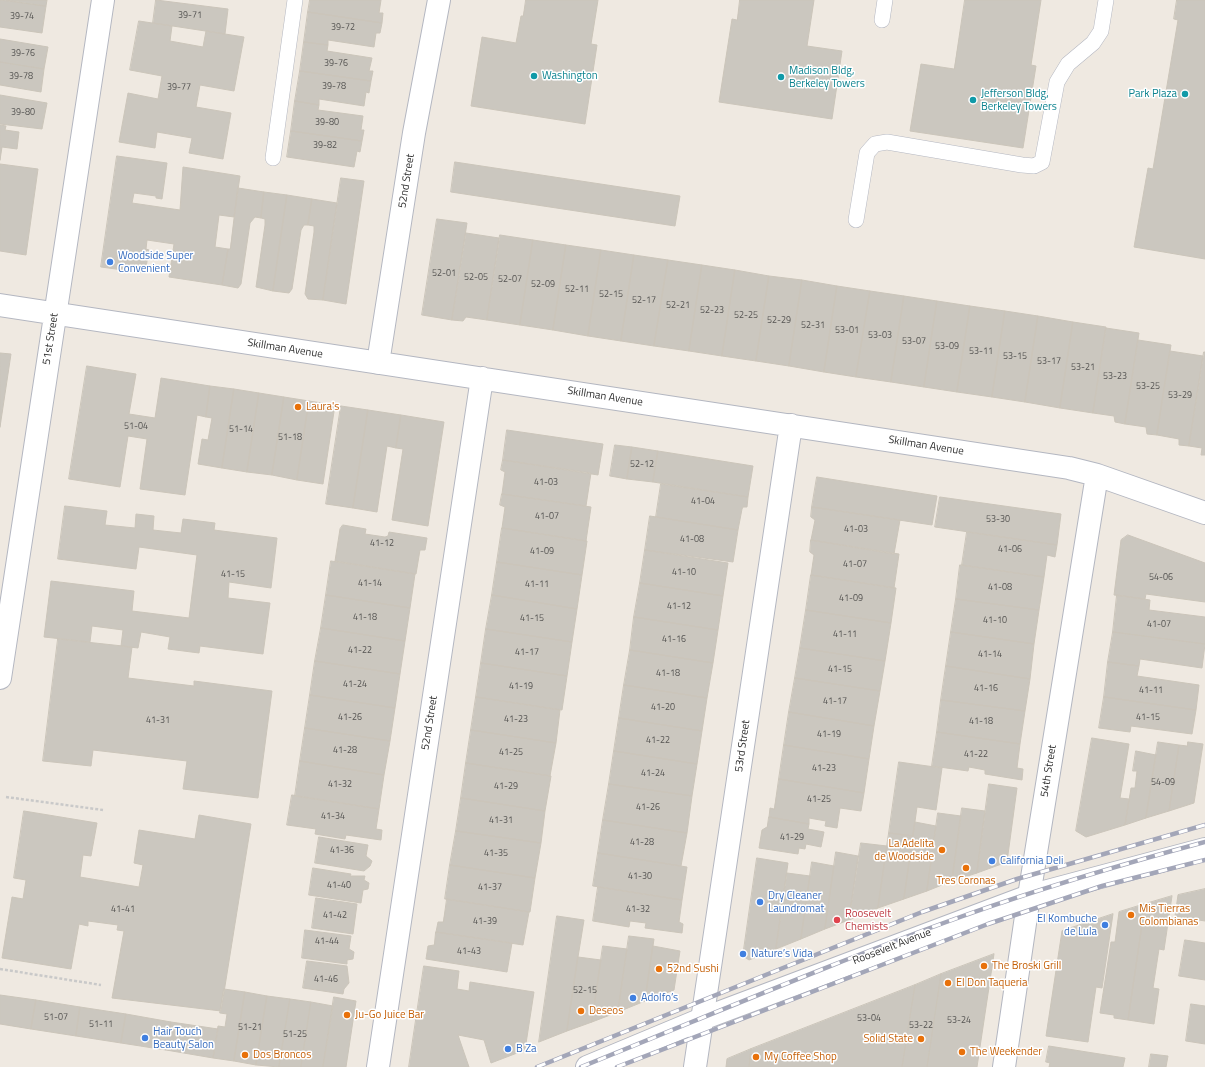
<!DOCTYPE html>
<meta charset="utf-8">
<style>
body{margin:0}
canvas{display:block;background:#efe9e1}
</style>
<canvas width="1205" height="1067"></canvas>
<script>
const g = document.querySelector('canvas').getContext('2d');
g.lineJoin = 'round';
function fillPath(path, color) { g.fillStyle = color; g.fill(path, 'evenodd'); }
function trace(path, color, width, dash) { g.strokeStyle = color; g.lineWidth = width; g.lineCap = dash ? 'butt' : 'round'; g.setLineDash(dash || []); g.stroke(path); }
function label(font, color, halo, rows, align = 'center') {
  g.font = font + ' "Titillium Web",sans-serif'; g.lineWidth = 3; g.setLineDash([]); g.textBaseline = 'middle'; g.strokeStyle = halo; g.fillStyle = color; for (const [text, x, y, turn = 0] of rows) {
    g.save(); g.translate(x, y); g.rotate((+turn || 0) * Math.PI / 180); g.textAlign = isNaN(turn) ? turn : align; if (halo) g.strokeText(text, 0, 0); g.fillText(text, 0, 0); g.restore();
  }
}
const building = new Path2D(`
 M0 0 46 6 42 33 0 27Z
 M6 0H47L46 6Z
 M156 0 228 9 225 34 153 23Z
 M310 0H381L379 13H383L382 23 308 12Z
 M526 0H598L591 44 597 45 585 124 471 106 482 37 516 43 521 16H523Z
 M740 0H814L807 46 842 51 832 119 719 102 732 19 737 20Z
 M965 0H1041L1031 65 1036 66 1023 148 910 131 921 64 954 69Z
 M1177 0H1205V259L1134 247 1148 168 1153 169 1178 20 1174 19Z
 M308 12 382 23 380 33H376L374 47 328 40V45L304 42Z
 M139 21 172 26 170 41 203 47 206 31 244 37 234 91 200 85 196 107 231 113 223 159 189 153 192 138 157 132 155 148 119 142 128 93 158 99 162 76 130 70Z
 M0 39 48 47 44 69 0 62Z
 M304 42 328 45 327 51 372 58 369 71H373L371 81 300 71Z
 M0 62 44 69 41 92 0 85Z
 M300 71 371 81 369 93 366 92 364 106 319 99V105L295 101Z
 M0 95 47 103 42 129 0 124Z
 M295 101 319 105 318 110 363 116 361 130H364L362 141 291 131Z
 M0 125 6 126 5 130 19 132 17 149 2 147 0 160Z
 M291 131 362 141 360 152 357 151 354 167 287 157Z
 M117 156 167 163 162 199 156 198V196L134 193 132 203 180 210 183 167 240 176 234 217 219 215 215 247 228 249 222 285 169 277 174 244 147 240 146 249 149 250 145 273 101 267Z
 M455 162 680 196 675 226 451 192Z
 M0 164 38 169 26 255 0 251Z
 M341 178 364 181 346 304 323 300Z
 M238 188 264 192 261 218 255 217 250 223 241 284 238 288 222 285 228 249H230Z
 M264 192 287 195 273 291 256 287 265 225V219L261 218Z
 M287 195 312 199 308 225H304L301 230 292 289 289 293 273 291Z
 M312 199 337 203 323 300 308 299 305 294 314 232V226L308 225Z
 M437 219 467 223 452 320 422 315Z
 M466 233 499 238 487 320 466 317 463 321 452 320Z
 M500 235 533 240 520 325 487 320Z
 M533 240 566 245 553 330 520 325Z
 M566 245 601 250 588 336 553 330Z
 M601 250 634 255 621 341 588 336Z
 M634 255 668 260 654 346 621 341Z
 M668 260 702 265 689 351 654 346Z
 M702 265 735 270 722 356 689 351Z
 M735 270 769 276 756 361 722 356Z
 M769 276 802 280 789 366 756 361Z
 M802 280 837 286 824 372 789 366Z
 M837 286 870 291 856 377 824 372Z
 M870 291 904 296 891 382 856 377Z
 M904 296 937 301 924 387 891 382Z
 M937 301 970 306 957 392 924 387Z
 M970 306 1005 311 992 397 957 392Z
 M1005 311 1038 316 1025 402 992 397Z
 M1038 316 1073 322 1060 408 1025 402Z
 M1073 322 1106 327 1093 413 1060 408Z
 M1106 328 1139 333 1125 424 1115 422 1114 416 1093 413Z
 M1138 340 1171 345 1157 435 1147 434 1146 427 1125 424Z
 M1170 351 1203 356 1189 446 1179 445V439L1157 435Z
 M1204 352H1205V455H1201L1202 448 1189 446Z
 M0 353 11 354 0 427Z
 M87 366 136 374 129 414 155 418 161 378 210 386 206 417 197 415 185 495 140 489 147 439 128 436 120 487 69 479Z
 M210 386 234 389 222 468 198 464 202 439 208 440 212 418 206 417Z
 M234 389 259 393 247 472 222 468Z
 M259 393 284 397 272 475 247 472Z
 M284 397 309 401 297 480 272 475Z
 M309 401 335 405 323 484 297 480Z
 M341 406 368 410 353 508 326 504Z
 M368 410 401 415 396 448 387 446 377 512 353 508Z
 M401 415 444 422 428 526 392 520 403 449 396 448Z
 M507 430 603 444 598 475 503 460Z
 M615 445 632 447 627 479 610 476Z
 M632 447 658 451 653 482 627 479Z
 M658 451 753 466 748 497 653 482Z
 M503 460 591 473 586 506 502 494 505 472 501 470Z
 M817 477 937 496 932 525 812 507Z
 M661 484 748 497 747 507H743L742 509 738 530 656 517Z
 M502 494 591 507 586 541 502 528 505 507 500 505Z
 M940 497 1061 514 1057 545 935 527Z
 M65 506 107 511 105 525 135 528 136 514 154 516 153 530 181 533 183 519 215 523 214 530 277 538 271 588 229 582 228 598 270 603 263 654 200 646 199 653 168 649 170 637 141 632 138 648 121 646 123 630 92 626 90 642 44 637 51 581 134 591 132 611 189 618 197 555 139 547 136 569 58 559Z
 M812 507 900 520 894 554 811 540 815 520 811 517Z
 M650 516 738 530 733 562 645 550Z
 M343 525 366 529 365 534 385 537 388 536 389 532 427 538 425 550H420L416 574 335 561 340 529Z
 M502 528 587 541 582 575 497 562Z
 M967 532 1057 545 1055 557 1047 555 1044 577 962 565Z
 M1128 535 1205 563V602L1146 594 1145 599 1114 595 1121 540Z
 M811 540 899 554 894 588 811 575 814 555 810 552Z
 M645 550 728 563 723 596 640 583Z
 M331 561 415 574 410 608 326 595Z
 M497 562 582 575 577 609 492 595Z
 M960 565 1044 577 1039 610 956 599Z
 M811 575 896 588 891 623 806 610Z
 M640 583 723 596 718 630 634 617Z
 M326 595 410 608 405 641 321 628Z
 M492 595 577 609 572 642 486 629Z
 M1117 595 1150 600 1149 610 1205 617V644L1113 632Z
 M956 599 1039 610 1034 644 951 632Z
 M806 610 891 623 885 661 800 648Z
 M634 617 718 630 713 663 630 650Z
 M321 628 405 641 400 674 315 661Z
 M486 629 572 642 567 676 481 663Z
 M951 632 1034 644 1030 679 946 666Z
 M1113 632 1205 644 1202 668 1140 659 1139 666 1108 662Z
 M58 639 132 647 128 678 194 686V681L272 691 258 798 183 789 187 761 93 750 91 766 43 761Z
 M800 648 885 661 880 691 795 678Z
 M630 650 713 663 707 698 624 685Z
 M315 661 400 674 395 708 310 695Z
 M1108 662 1139 666 1137 676 1199 685 1196 710 1104 697Z
 M481 663 567 676 562 710 476 697Z
 M946 666 1030 679 1025 711 941 700Z
 M795 678 880 691 874 726 789 712Z
 M624 685 707 698 702 731 619 718Z
 M310 695 395 708 390 741 305 728Z
 M476 697 560 710 556 743 471 730Z
 M1104 697 1196 710 1192 734 1131 726 1130 732 1099 728Z
 M941 700 1025 711 1020 744 937 732Z
 M789 712 874 726 869 759 784 745Z
 M619 718 702 731 697 764 614 751Z
 M305 728 390 741 384 775 300 761Z
 M471 730 556 743 550 776 466 763Z
 M937 732 1020 744 1017 768 1023 769 1022 780 985 774V770L969 767 968 771 932 766Z
 M1092 738 1129 744 1120 798 1129 799 1125 825 1086 837 1076 831Z
 M1158 742 1179 745 1169 811 1146 818Z
 M1188 742 1203 744 1194 803 1169 811 1179 745 1187 746Z
 M784 745 869 759 864 793 779 779Z
 M614 751 697 764 692 796 609 784Z
 M1136 751 1156 755 1146 818 1125 825 1131 788H1135L1137 771H1133Z
 M300 761 384 775 379 809 295 796Z
 M899 762 942 768 936 810 917 807 913 836 889 833Z
 M466 763 551 776 545 811 461 798Z
 M779 779 864 793 861 811 840 808 837 828 825 826 826 821 809 818V824L769 817 770 808 774 809Z
 M609 784 692 796 687 833 603 820Z
 M989 784 1017 788 1007 862 977 873Z
 M292 795 379 809 376 829 382 830 381 840 346 835 345 839 315 834 316 829 287 825Z
 M461 798 545 811 541 843 456 831Z
 M962 808 985 811 977 873 952 881Z
 M24 811 97 823 91 856 83 855 80 877 139 887 143 865 134 863 139 830 195 839 199 815 251 824 221 1011 112 998 124 931 117 930 118 925 88 921V926L79 924 71 969 2 958 12 897 23 899 26 880 14 878Z
 M938 813 961 816 952 881 927 891Z
 M769 817 809 824 808 829 824 832 821 847 806 844 805 849 799 848 798 854 759 848 762 830 767 827Z
 M603 820 687 833 681 866 598 853Z
 M915 822 936 826 927 891 904 899Z
 M456 831 541 843 535 878 450 865Z
 M889 833 913 836 904 899 878 908Z
 M319 837 368 845 366 856 372 861 370 866 364 871 315 863Z
 M861 843 887 846 878 908 849 920Z
 M836 852 858 856 849 920 825 929Z
 M598 853 687 867 682 900 593 886Z
 M757 858 788 863 776 949 749 960 743 956Z
 M812 862 834 866 825 929 801 939Z
 M450 865 535 878 530 912 445 899Z
 M313 868 351 874 350 876H365L364 880 369 883 368 889 363 890 361 903 309 895Z
 M787 873 810 876 801 939 776 949Z
 M598 887 682 900 679 922 683 924 682 933 645 928 646 923 630 921 629 927 593 921Z
 M1205 889V921L1175 916 1178 895Z
 M1172 896 1164 950 1159 949 1153 988 1159 989 1154 1024 1128 1020 1145 904Z
 M316 898 357 904 353 934 312 928Z
 M447 899 529 912 523 945 436 932 438 922H443Z
 M1145 904 1128 1020 1114 1018V1015L1100 1013 1111 942H1115L1119 912Z
 M1113 914 1102 988 1096 987 1088 1042 1046 1036 1062 931Z
 M557 916 584 920 578 957 567 1031 539 1042Z
 M305 930 351 936 349 949 354 952 353 959 347 960V964L302 958Z
 M436 932 512 943 507 972 426 959 428 946 434 945Z
 M629 936 654 939 645 1001 618 1012Z
 M1185 940 1205 943V980L1179 976Z
 M603 946 627 949 618 1012 592 1022Z
 M653 946 680 951 674 990 645 1001Z
 M994 954 977 1067H927L941 974Z
 M578 957 601 960 592 1022 567 1031Z
 M307 961 347 966 349 983 344 989 343 994 303 988Z
 M424 966 459 971 457 989 469 991 470 982 534 992 525 1050 491 1063 484 1040 458 1035 469 1067H409Z
 M941 974 927 1067H902L915 985Z
 M915 985 902 1067H749L751 1049Z
 M224 989 245 992 234 1061 213 1058 218 1026 225 1027 227 1014 220 1013Z
 M245 992 267 996 256 1065 234 1061Z
 M0 995 36 1000 31 1029 0 1024Z
 M267 996 290 999 279 1067 256 1065Z
 M334 997 356 1001 346 1067H323Z
 M290 999 311 1002 301 1067H279Z
 M36 1000 80 1007 76 1036 31 1029Z
 M311 1002 333 1006 323 1067H301Z
 M1191 1004 1205 1006V1044L1186 1041Z
 M80 1007 126 1014 121 1043 76 1036Z
 M126 1014 171 1022 166 1050 121 1043Z
 M171 1022 218 1029 213 1058 166 1050Z
 M1049 1046 1125 1058 1123 1067H1049L1050 1063 1046 1062Z
 M751 1049 749 1067H726L727 1059Z
 M1151 1054 1168 1056 1166 1067H1149Z`);
fillPath(building, '#cbc7bf');
trace(building, '#cbc5ba', 1);
const service = new Path2D(`
 M882 20 885 0
 M273 158 295 0
 M856 220 867 153 875 144 887 142 1022 165 1034 166 1042 162 1057 82 1068 64 1093 43 1101 31 1106 0`);
const minor = new Path2D(`
 M0 305 1069 468 1097 475 1205 513
 M378 363 414 133 439 0
 M0 678 103 0
 M378 1067 482 378
 M695 1067 791 425
 M1004 1067 1029 896 1097 475`);
const secondary = new Path2D(`
 M587 1067 702 1019 1029 896 1205 849`);
trace(service, '#b4b7c1', 16);
trace(minor, '#b4b7c1', 24);
trace(secondary, '#b4b7c1', 24);
trace(new Path2D(`
 M6 797 103 810
 M0 969 101 985`), '#c9c9c9', 2.5, [3, 2]);
trace(service, '#fff', 15);
trace(minor, '#fff', 22);
trace(secondary, '#fff', 22);
const rail = new Path2D(`
 M537 1067 922 912 1017 879 1205 825
 M581 1067C708 1016 834 962 963 916 1042 888 1123 864 1205 842
 M617 1067 988 924 1102 886 1205 860`);
trace(rail, '#a3a6b8', 4.5);
trace(rail, '#fff', 3, [9]);
for (const [x, y, r, color] of [
 [534,76,4,"#0f9aa8"],
 [781,77,4,"#0f9aa8"],
 [1185,94,4,"#0f9aa8"],
 [973,100,4,"#0f9aa8"],
 [110,262,4,"#3f7fe0"],
 [298,407,4,"#e8710a"],
 [942,850,4,"#e8710a"],
 [992,861,4,"#3f7fe0"],
 [966,868,4,"#e8710a"],
 [760,902,4,"#3f7fe0"],
 [1131,915,4,"#e8710a"],
 [837,920,4,"#e0444e"],
 [1105,925,4,"#3f7fe0"],
 [743,954,4,"#3f7fe0"],
 [984,966,4,"#e8710a"],
 [659,969,4,"#e8710a"],
 [948,983,4,"#e8710a"],
 [633,998,4,"#3f7fe0"],
 [581,1011,4,"#e8710a"],
 [347,1015,4,"#e8710a"],
 [145,1038,4,"#3f7fe0"],
 [921,1039,4,"#e8710a"],
 [508,1049,4,"#3f7fe0"],
 [962,1052,4,"#e8710a"],
 [245,1055,4,"#e8710a"],
 [756,1057,4,"#e8710a"]
]) { const dot = new Path2D(); dot.arc(x, y, r, 0, 2 * Math.PI); g.fillStyle = color; g.fill(dot); trace(dot, '#fff', 1.5); }
label('9px', '#555452', null, [
 ["39-71",190,16],
 ["39-74",22,17],
 ["39-72",343,28],
 ["39-76",23,54],
 ["39-76",336,64],
 ["39-78",21,77],
 ["39-78",334,87],
 ["39-77",179,88],
 ["39-80",23,113],
 ["39-80",327,123],
 ["39-82",325,146],
 ["52-01",444,274],
 ["52-05",476,278],
 ["52-07",510,280],
 ["52-09",543,285],
 ["52-11",577,290],
 ["52-15",611,295],
 ["52-17",644,301],
 ["52-21",678,306],
 ["52-23",712,311],
 ["52-25",746,316],
 ["52-29",779,321],
 ["52-31",813,326],
 ["53-01",847,331],
 ["53-03",880,336],
 ["53-07",914,342],
 ["53-09",947,347],
 ["53-11",981,352],
 ["53-15",1015,357],
 ["53-17",1049,362],
 ["53-21",1083,368],
 ["53-23",1115,377],
 ["53-25",1148,387],
 ["53-29",1180,396],
 ["51-04",136,427],
 ["51-14",241,430],
 ["51-18",290,438],
 ["52-12",642,465],
 ["41-03",546,483],
 ["41-04",703,502],
 ["41-07",547,517],
 ["53-30",998,520],
 ["41-03",856,530],
 ["41-08",692,540],
 ["41-12",382,544],
 ["41-06",1010,550],
 ["41-09",542,552],
 ["41-07",855,565],
 ["41-10",684,573],
 ["41-15",233,575],
 ["54-06",1161,578],
 ["41-14",370,584],
 ["41-11",537,585],
 ["41-08",1000,588],
 ["41-09",851,599],
 ["41-12",679,607],
 ["41-18",365,618],
 ["41-15",532,619],
 ["41-10",995,621],
 ["41-07",1159,625],
 ["41-11",845,635],
 ["41-16",674,640],
 ["41-22",360,651],
 ["41-17",527,653],
 ["41-14",990,655],
 ["41-15",840,670],
 ["41-18",668,674],
 ["41-24",355,685],
 ["41-19",521,687],
 ["41-16",986,689],
 ["41-11",1151,691],
 ["41-17",835,702],
 ["41-20",663,708],
 ["41-26",350,718],
 ["41-15",1148,718],
 ["41-23",516,720],
 ["41-31",158,721],
 ["41-18",981,722],
 ["41-19",829,735],
 ["41-22",658,741],
 ["41-28",345,751],
 ["41-25",511,753],
 ["41-22",976,755],
 ["41-23",824,769],
 ["41-24",653,774],
 ["54-09",1163,783],
 ["41-32",340,785],
 ["41-29",506,787],
 ["41-25",819,800],
 ["41-26",648,808],
 ["41-34",333,817],
 ["41-31",501,821],
 ["41-29",792,838],
 ["41-28",642,843],
 ["41-36",342,851],
 ["41-35",496,854],
 ["41-30",640,877],
 ["41-40",339,886],
 ["41-37",490,888],
 ["41-41",123,910],
 ["41-32",638,910],
 ["41-42",335,916],
 ["41-39",485,922],
 ["41-44",327,942],
 ["41-43",469,952],
 ["41-46",326,980],
 ["52-15",585,991],
 ["51-07",56,1018],
 ["53-04",869,1019],
 ["53-24",959,1021],
 ["51-11",101,1025],
 ["53-22",921,1026],
 ["51-21",250,1028],
 ["51-25",295,1035]
]);
label('11px', '#0d838f', '#fff', [
 ["Madison Bldg,",789,71],
 ["Berkeley Towers",789,84],
 ["Washington",542,76],
 ["Jefferson Bldg,",981,94],
 ["Berkeley Towers",981,107],
 ["Park Plaza",1177,94,"right"]
], 'left');
label('11px', '#2e2e2e', '#fff', [
 ["52nd Street",407,181,-81],
 ["51st Street",51,339,-81],
 ["Skillman Avenue",285,349,9],
 ["Skillman Avenue",605,397,9],
 ["Skillman Avenue",926,446,9],
 ["52nd Street",430,723,-81],
 ["53rd Street",743,746,-82],
 ["54th Street",1049,771,-81],
 ["Roosevelt Avenue",892,947,-21]
]);
label('11px', '#366cbe', '#fff', [
 ["Woodside Super",118,256],
 ["Convenient",118,269],
 ["California Deli",1000,861],
 ["Dry Cleaner",768,896],
 ["Laundromat",768,909],
 ["El Kombuche",1097,919,"right"],
 ["de Lula",1097,932,"right"],
 ["Nature’s Vida",751,954],
 ["Adolfo’s",641,998],
 ["Hair Touch",153,1032],
 ["Beauty Salon",153,1045],
 ["B Za",516,1049]
], 'left');
label('11px', '#c56008', '#fff', [
 ["Laura's",306,407],
 ["La Adelita",934,844,"right"],
 ["de Woodside",934,857,"right"],
 ["Tres Coronas",966,881,"center"],
 ["Mis Tierras",1139,909],
 ["Colombianas",1139,922],
 ["The Broski Grill",992,966],
 ["52nd Sushi",667,969],
 ["El Don Taqueria",956,983],
 ["Deseos",589,1011],
 ["Ju-Go Juice Bar",355,1015],
 ["Solid State",913,1039,"right"],
 ["The Weekender",970,1052],
 ["Dos Broncos",253,1055],
 ["My Coffee Shop",764,1057]
], 'left');
label('11px', '#be3a42', '#fff', [
 ["Roosevelt",845,914],
 ["Chemists",845,927]
], 'left');
</script>
